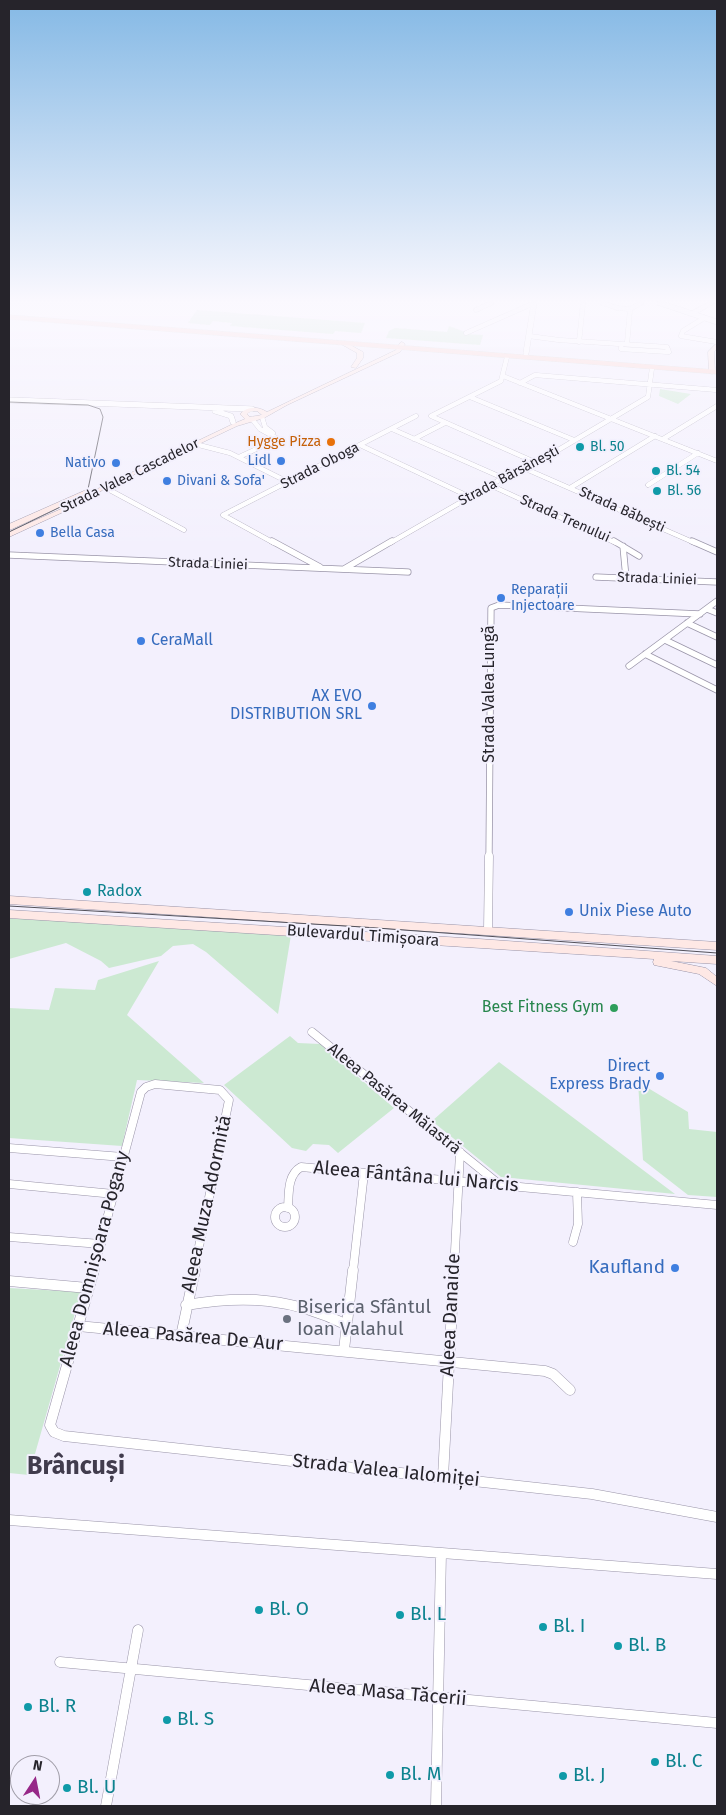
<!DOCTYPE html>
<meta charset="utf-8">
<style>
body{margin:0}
#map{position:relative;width:726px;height:1815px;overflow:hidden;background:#f3f0fd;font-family:"Fira Sans",sans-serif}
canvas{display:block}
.frame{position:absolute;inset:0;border:10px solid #26242b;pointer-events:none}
.north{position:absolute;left:10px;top:1755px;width:50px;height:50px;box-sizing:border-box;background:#f3f0fd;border:1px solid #a19ea9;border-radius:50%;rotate:11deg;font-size:14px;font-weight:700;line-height:20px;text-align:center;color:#26242b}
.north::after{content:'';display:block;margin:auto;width:18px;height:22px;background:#972888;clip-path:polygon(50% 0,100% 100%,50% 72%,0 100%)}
</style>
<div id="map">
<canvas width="726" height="1815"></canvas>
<div class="frame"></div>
<div class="north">N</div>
</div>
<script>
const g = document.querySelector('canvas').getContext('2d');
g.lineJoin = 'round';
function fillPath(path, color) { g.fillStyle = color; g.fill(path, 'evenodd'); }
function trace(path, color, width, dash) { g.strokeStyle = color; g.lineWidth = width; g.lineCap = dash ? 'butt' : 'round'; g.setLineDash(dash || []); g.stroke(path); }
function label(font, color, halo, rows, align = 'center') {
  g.font = font + ' "Fira Sans",sans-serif'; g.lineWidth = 4; g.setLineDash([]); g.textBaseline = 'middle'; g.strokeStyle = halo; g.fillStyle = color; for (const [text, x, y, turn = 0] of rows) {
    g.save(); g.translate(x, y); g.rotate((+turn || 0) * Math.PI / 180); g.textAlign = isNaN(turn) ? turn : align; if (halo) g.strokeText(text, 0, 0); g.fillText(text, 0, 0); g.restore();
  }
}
fillPath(new Path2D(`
 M197 310 365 323 361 333 335 331 333 334 230 326 232 323 213 321 210 325 188 323Z
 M449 326 465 332 464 334 483 335 480 345 386 338 389 331 395 328 447 332Z
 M660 389 691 394 678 404 659 396Z
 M9 918 291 935 278 1014 206 952 193 944 173 946 161 956 109 968 101 961 66 943 9 959Z
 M159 961 127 1015 204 1083 137 1080 122 1146 9 1138V1008L49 1010 55 988 95 990 98 980Z
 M290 1036 298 1043 320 1044 394 1108 338 1153 329 1145 313 1144 306 1151 292 1148 224 1085Z
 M499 1062 675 1194 501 1177 432 1121Z
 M638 1082 688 1112 689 1129 717 1132V1197L688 1195 643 1160Z
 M9 1288 81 1292 29 1475 9 1473Z`), '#cce9d2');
const minorFar3 = new Path2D(`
 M603 303 617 308 630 309
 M630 309 641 303
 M476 310 491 303
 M691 314 711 303
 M704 318 683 331 681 336 717 342
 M466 333 534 303
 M529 336 559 340 667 347 669 352 621 349V345
 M579 342 583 303
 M627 344 630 309
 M507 357 501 381 431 416 537 463
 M503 376 717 461
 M520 383 535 375 717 390
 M470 397 574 440
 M262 417 265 427 273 433
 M252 419 260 429 278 439
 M392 429 503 478
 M414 439 445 423
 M663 439 717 406
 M195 444 230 453 288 482
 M360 445 470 497
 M239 457 278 439
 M526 469 695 543
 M490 485 616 543
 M648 485 698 453
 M104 487 184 530
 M570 488 655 436
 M223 515 416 416
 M223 515 274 543
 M390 543 515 471 526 469 648 397 652 368`);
const minorFar2 = new Path2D(`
 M272 541 320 567
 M614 541 639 556
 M692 541 717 552
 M623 546 626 578
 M9 555 408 572
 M344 569 392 541
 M596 577 717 582
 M707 609 717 613
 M687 623 717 637
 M665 640 717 665
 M645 654 717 690
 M629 666 717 601
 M489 857 491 608 499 605 700 614`);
const minorFar1 = new Path2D(`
 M488 930 489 856
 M312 1032 500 1185
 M9 1148 123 1157
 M9 1184 114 1194
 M275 1217a10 10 0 1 1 20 0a10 10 0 1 1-20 0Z
 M288 1208C289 1194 287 1175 301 1167L717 1205
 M9 1237 101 1244
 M573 1242 578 1224 577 1192
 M93 1271 141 1092 146 1087 155 1084 220 1090 229 1100 194 1271
 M353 1271 364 1173
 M454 1271 460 1152`);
const minor = new Path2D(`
 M94 1270 50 1425 54 1432 64 1436 592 1494 717 1517
 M9 1281 88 1288
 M186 1305C246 1295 292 1298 347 1325
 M78 1326 545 1371 553 1374 570 1390
 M181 1336 195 1270
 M344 1350 353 1270
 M443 1477 454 1270
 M9 1520 717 1574
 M60 1662 717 1723
 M106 1806 138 1630
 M436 1806 441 1553`);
const tertiary = new Path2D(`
 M660 303 717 322
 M526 353 534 303
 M9 400 252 409
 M215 411 231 416 233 422`);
const secondary = new Path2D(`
 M341 342H345L363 352V358L356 368 351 367 357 358V353L341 344Z
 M402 342 405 344 400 352 287 405 264 418 237 426 106 488 74 507 9 537V532L70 505 88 494 12 529H9V524L86 490H90L91 492 233 424 245 419 240 414C247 406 258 406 267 412L396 350 400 343ZM251 411H257L262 415 250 417 247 414Z
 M717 343V348L714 352 715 372 712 374 709 372 708 352Z
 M9 896 717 942V950L9 904Z
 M9 910 479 939 717 956V964L671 961 706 968 717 977V986L699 974 654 965 653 962 654 959 9 918Z`);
const primary = new Path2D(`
 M9 315 717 370V374L9 319Z`);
trace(minorFar3, '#9994a8', 5);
trace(minorFar2, '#9994a8', 7);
trace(minorFar1, '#9994a8', 9);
trace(minor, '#9994a8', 11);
trace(tertiary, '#9994a8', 6);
trace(secondary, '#9994a8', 1);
trace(primary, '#d4d3d5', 1);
trace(minorFar3, '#fff', 4.5);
trace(minorFar2, '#fff', 5.5);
trace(minorFar1, '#fff', 8);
trace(minor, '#fff', 10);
trace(tertiary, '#fff', 5.5);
fillPath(secondary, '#fee8e5');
fillPath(primary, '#fed1ca');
trace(new Path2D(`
 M9 402 88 405 100 409 103 417 87 494 9 532
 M9 906 363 927 717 953`), '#525059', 1);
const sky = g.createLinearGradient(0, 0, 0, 557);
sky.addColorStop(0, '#85b9e5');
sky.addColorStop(0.54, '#faf8fe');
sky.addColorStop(1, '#faf8fe00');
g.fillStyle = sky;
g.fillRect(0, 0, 726, 557);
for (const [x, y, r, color] of [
 [331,442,5,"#e8710a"],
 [580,447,5,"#0f9aa8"],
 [281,461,5,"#3f7fe0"],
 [116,463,5,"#3f7fe0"],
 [656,471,5,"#0f9aa8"],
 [167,481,5,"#3f7fe0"],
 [657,491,5,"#0f9aa8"],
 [40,533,5,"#3f7fe0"],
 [501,598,5,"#3f7fe0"],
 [141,641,5,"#3f7fe0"],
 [372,706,5,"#3f7fe0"],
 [87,892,5,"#0f9aa8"],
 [569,912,5,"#3f7fe0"],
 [614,1008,5,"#2e9e5b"],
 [660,1076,5,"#3f7fe0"],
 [675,1268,5,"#3f7fe0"],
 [287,1319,5,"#6b7280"],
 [259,1610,5,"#0f9aa8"],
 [400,1615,5,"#0f9aa8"],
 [543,1627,5,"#0f9aa8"],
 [618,1646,5,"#0f9aa8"],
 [28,1707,5,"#0f9aa8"],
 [167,1720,5,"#0f9aa8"],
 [655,1762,5,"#0f9aa8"],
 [390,1775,5,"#0f9aa8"],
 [563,1776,5,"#0f9aa8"],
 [67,1788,5,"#0f9aa8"]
]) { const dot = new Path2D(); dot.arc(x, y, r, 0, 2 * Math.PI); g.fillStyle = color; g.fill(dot); trace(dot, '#f3f0fd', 2); }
label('14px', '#c56008', '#f3f0fd', [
 ["Hygge Pizza",321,442]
], 'right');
label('14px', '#0d838f', '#f3f0fd', [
 ["Bl. 50",590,447],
 ["Bl. 54",666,471],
 ["Bl. 56",667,491]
], 'left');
label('14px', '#366cbe', '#f3f0fd', [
 ["Lidl",271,461,"right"],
 ["Nativo",106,463,"right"],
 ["Divani & Sofa'",177,481],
 ["Bella Casa",50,533],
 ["Reparații",511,590],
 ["Injectoare",511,606]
], 'left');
label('14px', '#26242b', '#f3f0fd', [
 ["Strada Oboga",320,466,-27],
 ["Strada Valea Cascadelor",130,476,-26],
 ["Strada Bârsănești",509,476,-28],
 ["Strada Băbești",622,510,24],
 ["Strada Trenului",565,519,24],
 ["Strada Liniei",208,564,2],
 ["Strada Liniei",657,579,2]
]);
label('16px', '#366cbe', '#f3f0fd', [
 ["CeraMall",151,641],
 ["AX EVO",362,697,"right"],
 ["DISTRIBUTION SRL",362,715,"right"],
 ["Unix Piese Auto",579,912],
 ["Direct",650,1067,"right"],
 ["Express Brady",650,1085,"right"]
], 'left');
label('16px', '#26242b', '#f3f0fd', [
 ["Strada Valea Lungă",490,694,-90],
 ["Bulevardul Timișoara",363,936,4],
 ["Aleea Pasărea Măiastră",394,1099,39]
]);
label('16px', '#0d838f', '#f3f0fd', [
 ["Radox",97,892]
], 'left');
label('16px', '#27864d', '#f3f0fd', [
 ["Best Fitness Gym",604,1008]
], 'right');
label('19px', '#26242b', '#f3f0fd', [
 ["Aleea Fântâna lui Narcis",416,1177,5],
 ["Aleea Muza Adormită",207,1204,-78],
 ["Aleea Domnișoara Pogany",95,1259,-75],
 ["Aleea Danaide",451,1315,-87],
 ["Aleea Pasărea De Aur",193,1337,5],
 ["Strada Valea Ialomiței",386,1471,6],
 ["Aleea Masa Tăcerii",388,1693,5]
]);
label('19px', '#366cbe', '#f3f0fd', [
 ["Kaufland",665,1268]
], 'right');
label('19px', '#5b616d', '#f3f0fd', [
 ["Biserica Sfântul",297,1308],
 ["Ioan Valahul",297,1330]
], 'left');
label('19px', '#0d838f', '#f3f0fd', [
 ["Bl. O",269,1610],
 ["Bl. L",410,1615],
 ["Bl. I",553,1627],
 ["Bl. B",628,1646],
 ["Bl. R",38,1707],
 ["Bl. S",177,1720],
 ["Bl. C",665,1762],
 ["Bl. M",400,1775],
 ["Bl. J",573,1776],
 ["Bl. U",77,1788]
], 'left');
label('bold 25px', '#413c4d', '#f3f0fd', [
 ["Brâncuși",76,1467]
]);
</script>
